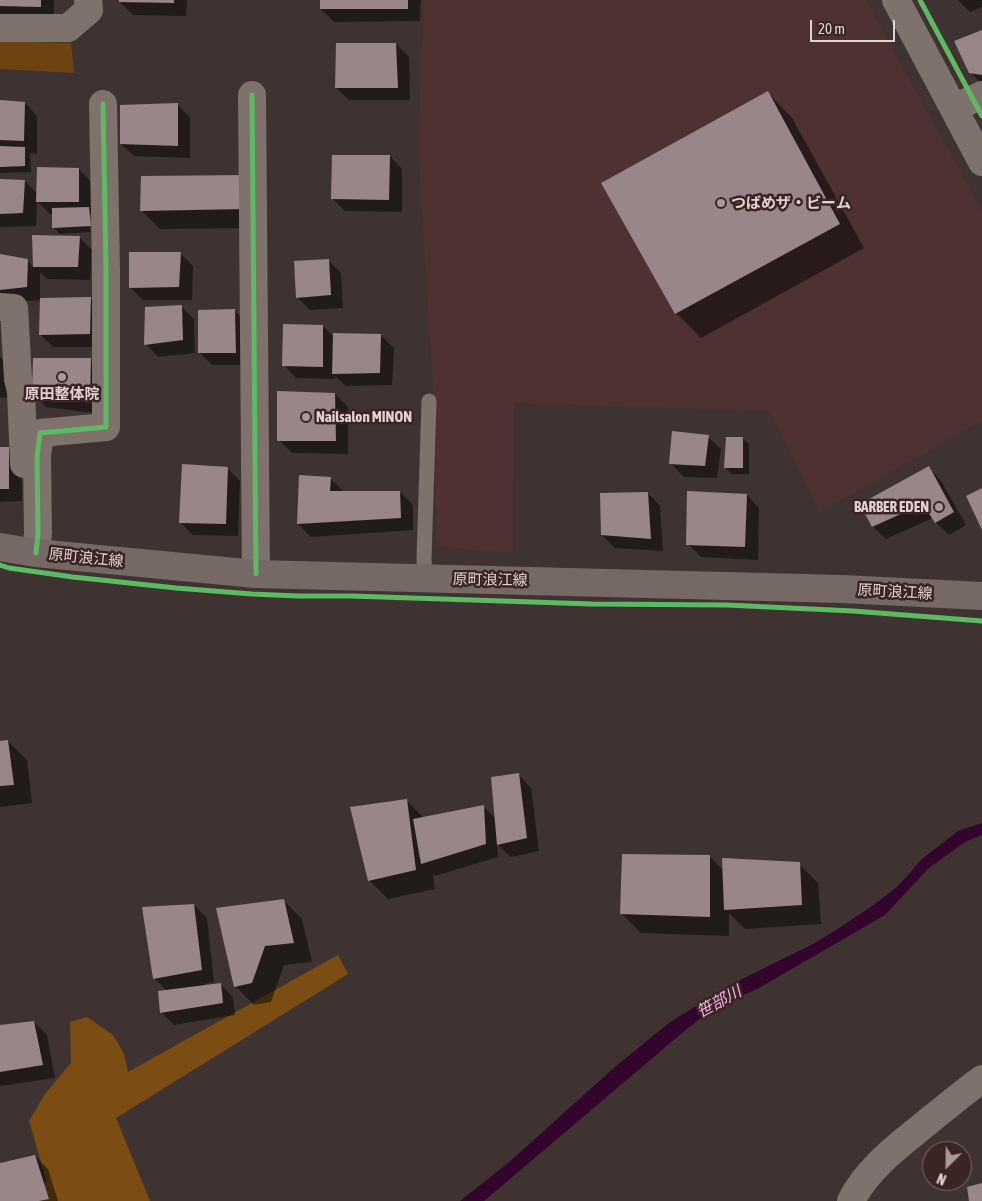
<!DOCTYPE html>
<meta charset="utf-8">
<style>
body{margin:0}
#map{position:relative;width:982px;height:1201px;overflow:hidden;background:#3f3332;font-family:"Asap Condensed",sans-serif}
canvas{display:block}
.north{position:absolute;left:922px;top:1141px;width:50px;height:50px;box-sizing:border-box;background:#3a2424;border:1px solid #7d6a69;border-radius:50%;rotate:203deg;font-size:14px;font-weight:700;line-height:20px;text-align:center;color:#e1d2d1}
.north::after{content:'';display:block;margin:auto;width:18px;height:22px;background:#a89a99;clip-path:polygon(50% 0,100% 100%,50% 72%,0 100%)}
.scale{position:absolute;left:810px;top:20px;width:85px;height:22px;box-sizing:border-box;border:2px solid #e1d2d1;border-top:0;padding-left:6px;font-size:15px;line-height:18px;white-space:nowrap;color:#e1d2d1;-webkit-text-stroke:4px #3a2424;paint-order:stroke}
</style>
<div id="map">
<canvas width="982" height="1201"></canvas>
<div class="north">N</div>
<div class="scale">20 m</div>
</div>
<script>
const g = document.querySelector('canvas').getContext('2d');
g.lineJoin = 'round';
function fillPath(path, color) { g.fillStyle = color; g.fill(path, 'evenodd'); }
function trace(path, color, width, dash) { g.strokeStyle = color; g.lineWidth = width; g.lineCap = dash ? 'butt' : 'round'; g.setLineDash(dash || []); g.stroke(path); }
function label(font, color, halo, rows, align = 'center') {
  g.font = font + ' "Asap Condensed","Noto Sans JP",sans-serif'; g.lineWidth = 5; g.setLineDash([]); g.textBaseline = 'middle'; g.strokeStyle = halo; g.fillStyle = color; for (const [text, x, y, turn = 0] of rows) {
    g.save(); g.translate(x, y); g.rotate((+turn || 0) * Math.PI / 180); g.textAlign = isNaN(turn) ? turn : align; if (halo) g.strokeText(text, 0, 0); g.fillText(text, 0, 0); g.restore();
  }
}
fillPath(new Path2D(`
 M424 0H866L982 211V421L820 512 770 411 514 403 513 553 437 547 435 420 418 144Z`), '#4d3231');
fillPath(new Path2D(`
 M0 41 71 43 74 73 0 69Z`), '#6c4311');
fillPath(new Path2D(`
 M338 955 348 974 116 1118 150 1201H0V1188L47 1182 29 1121 45 1094 71 1063 70 1022 87 1017 113 1035 124 1054 128 1072Z`), '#7c4d13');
fillPath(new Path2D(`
 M982 823V835L965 842 929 868 885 915 759 988 712 1009 682 1033 484 1201H460L508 1163 616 1066 669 1023 728 986 815 943 839 928 875 904 898 886 922 859 958 831Z`), '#33052c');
fillPath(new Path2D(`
 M0 0H54V19L0 18Z
 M120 0H187L186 16 133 15 120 2Z
 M322 0H421L420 21 334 22 321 9Z
 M958 0H982V7L970 12Z
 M982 31V84L970 72Z
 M396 44 409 57 410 100H349L336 88Z
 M768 93 792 118 864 248 701 338 676 313Z
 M0 101 25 103 37 116V154L30 153 31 172 0 173Z
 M177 104 190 117V158L134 156 121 144Z
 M390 156 402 169V212L345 211 332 198Z
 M79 169 91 182 92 232 91 214H89L90 232 60 234 54 228 53 214H50L37 201 36 226 0 227V181H25L37 194Z
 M246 176 264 228 160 229 141 210Z
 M34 236 79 237 92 250 90 280 47 279 40 272V299L90 298 103 311 102 347H53L40 334 41 300 5 303 0 300V255L27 260 34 268Z
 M180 253 193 266 192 300H143L130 287Z
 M328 260 341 273 343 308 310 310 297 297Z
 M181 306 194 319 195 353 158 357 146 344Z
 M235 311 248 323V365H212L200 353Z
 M323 326 334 337 381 335 394 348 392 385 346 386 335 376V379L296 378 284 365Z
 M0 357 10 367 9 397 0 398Z
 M90 359 103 372 102 414 46 407 33 394Z
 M335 394 348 407V454L292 453 279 440Z
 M708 437 721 449 717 478 684 477 671 464Z
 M742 438 749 444V474H732L725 468Z
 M0 448H8L21 461 22 501 0 502Z
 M227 468 240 481 238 536 193 535 180 522Z
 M929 468 941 481 966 525 949 535 936 523 933 518 886 539 873 527 861 505Z
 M330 478 343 491V492H400L413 505V530L311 537 298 524Z
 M648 493 660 506 663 551 615 548 602 535Z
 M747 495 759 508 758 560 701 557 688 544Z
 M8 741 27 760 32 803 0 807V742Z
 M519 775 531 788 539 851 511 857 497 844 498 857 435 876 433 874 435 889 388 899 369 880 407 801 424 818 484 807 496 819Z
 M709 856 724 871 799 864 818 883 821 924 745 929 729 913V936L641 933 622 914Z
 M283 900 302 919 312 962 284 965 271 1002 254 1005 235 986Z
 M194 905 207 918 214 982 204 984 205 986 220 984 233 997 235 1015 174 1025 161 1012 167 991 154 978Z
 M34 1022 47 1035 55 1078 0 1086V1026Z
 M35 1156 48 1169 58 1201H0V1165Z`), '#0007');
fillPath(new Path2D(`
 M0 0H41V7L0 6Z
 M119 0H174V3L119 2Z
 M320 0H408V9H320Z
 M982 30V75L969 73 954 41Z
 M336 43H396L398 88H335Z
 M768 91 840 224 675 314 601 183Z
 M0 100 25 102 24 141 0 140Z
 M178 103V146L120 144V105Z
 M0 146 25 147V166L0 167Z
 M332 155H390L389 200 331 199Z
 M37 167 79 168V202H36Z
 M246 175 245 209 140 211 141 176Z
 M0 179 25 180 23 213 0 214Z
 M89 207 91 226 52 228V208Z
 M32 235 80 236 78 267H33Z
 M129 252H181L179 287 129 288Z
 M0 254 28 259 27 287 0 290Z
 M329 259 331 295 296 298 294 261Z
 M91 297 90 334 39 335 40 298Z
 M182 305 183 340 144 345 145 307Z
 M235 309 236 353H198V310Z
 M283 324 323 325V367L282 366Z
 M333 333 381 334 380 373 332 374Z
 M33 358H91L90 401 32 395Z
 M277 391 335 393 336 441H277Z
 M672 431 709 435 705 466 669 464Z
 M726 437H743V468H724Z
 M0 447H9V489H0Z
 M182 464 228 467 226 524 179 523Z
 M929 466 954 512 935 523 923 504 872 527 860 504Z
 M299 475 331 477 330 491H400L401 518 297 524Z
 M982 488V530L966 496Z
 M687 491 747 494 745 547 686 545Z
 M648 492 651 539 601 535 600 493Z
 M8 740 14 785 0 786V741Z
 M519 773 527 838 497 845 491 777Z
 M407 799 416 870 368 881 350 807Z
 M484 805 486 844 421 864 413 819Z
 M622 854 710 855V917L620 914Z
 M722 858 800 862 802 905 724 910Z
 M284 899 294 943 265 946 252 983 234 987 216 908Z
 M194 904 202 970 153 979 142 907Z
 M221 983 223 1003 160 1013 158 991Z
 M34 1021 43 1065 0 1072V1025Z
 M35 1155 49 1199 39 1201H0V1163Z
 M982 1183V1201H969L967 1187Z`), '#988689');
trace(new Path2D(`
 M425 579 424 558 429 401`), '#7f716c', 15);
trace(new Path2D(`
 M0 28H68L89 10 88 0
 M252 95 256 574
 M954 108 982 95
 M0 307 14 308 18 379 21 391 24 464
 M36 553 38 533 37 456 40 433 106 427V271L103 104`), '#7f716c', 28);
trace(new Path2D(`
 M896 0 982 162
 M851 1201C866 1171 894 1149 919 1129 940 1112 960 1095 982 1079`), '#7f716c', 28);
trace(new Path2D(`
 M0 547 36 553 256 574 842 589 982 596`), '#766864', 28);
trace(new Path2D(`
 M920 0 982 116
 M252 95 256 574
 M36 553 38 533 37 456 40 433 106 427V271L103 104
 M0 565 9 568 73 577 176 588 252 594 298 596H351L592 604 727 605 853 611 982 621`), '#5cba63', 5);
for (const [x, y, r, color] of [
 [721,203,5,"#a89a99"],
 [62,377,5,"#a89a99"],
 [306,417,5,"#a89a99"],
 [939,507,5,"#a89a99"]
]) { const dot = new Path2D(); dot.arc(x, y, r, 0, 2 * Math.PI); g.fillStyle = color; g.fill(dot); trace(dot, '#3a2424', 2); }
label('bold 15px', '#e1d2d1', '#3a2424', [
 ["つばめザ・ビーム",731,203],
 ["原田整体院",62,394,"center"],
 ["Nailsalon MINON",316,417],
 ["BARBER EDEN",929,507,"right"]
], 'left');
label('15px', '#e1d2d1', '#3a2424', [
 ["原町浪江線",86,558,6],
 ["原町浪江線",490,580,1],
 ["原町浪江線",895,592,3]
]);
label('italic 16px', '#f3b5e5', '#3a2424', [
 ["笹部川",719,1002,-29]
]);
</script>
